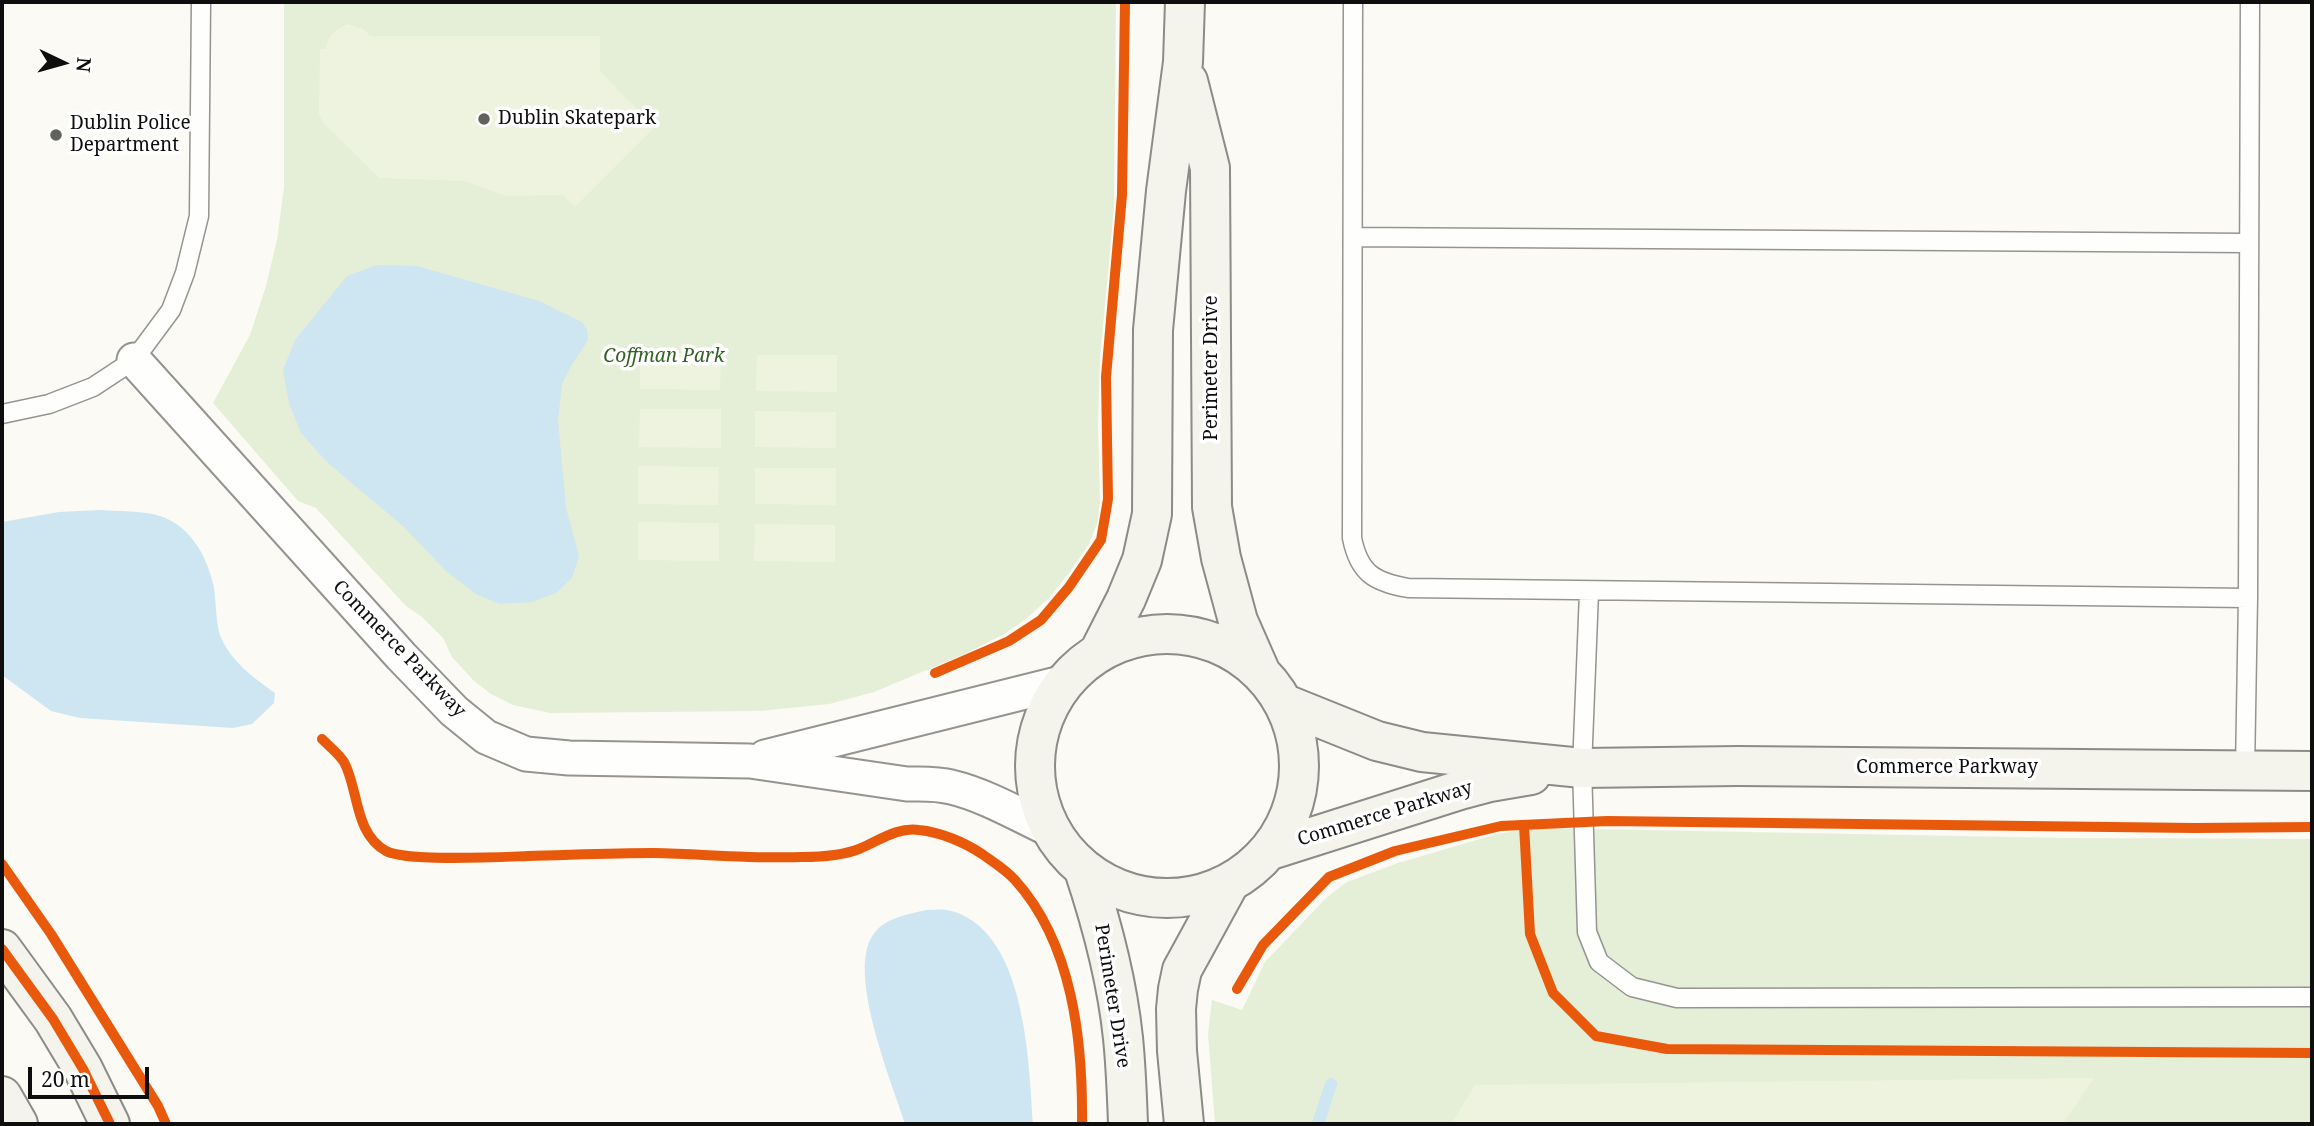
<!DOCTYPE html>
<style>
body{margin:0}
#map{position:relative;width:2314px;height:1126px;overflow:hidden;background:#fbfaf4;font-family:"Noto Serif",serif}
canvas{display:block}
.frame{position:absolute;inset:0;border:4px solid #0e0e0e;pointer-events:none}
.north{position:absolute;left:28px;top:28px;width:70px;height:70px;-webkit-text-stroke:5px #fff;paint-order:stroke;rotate:95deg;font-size:19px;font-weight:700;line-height:28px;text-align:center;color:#0e0e0e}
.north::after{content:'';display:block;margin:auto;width:24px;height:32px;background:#0e0e0e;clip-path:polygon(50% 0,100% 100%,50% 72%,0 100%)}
.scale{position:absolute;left:28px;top:1067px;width:121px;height:32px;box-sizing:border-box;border:4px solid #0e0e0e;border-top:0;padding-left:9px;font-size:21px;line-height:24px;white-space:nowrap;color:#0e0e0e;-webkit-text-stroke:5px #fff;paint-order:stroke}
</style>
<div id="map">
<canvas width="2314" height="1126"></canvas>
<div class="frame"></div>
<div class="north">N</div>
<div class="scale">20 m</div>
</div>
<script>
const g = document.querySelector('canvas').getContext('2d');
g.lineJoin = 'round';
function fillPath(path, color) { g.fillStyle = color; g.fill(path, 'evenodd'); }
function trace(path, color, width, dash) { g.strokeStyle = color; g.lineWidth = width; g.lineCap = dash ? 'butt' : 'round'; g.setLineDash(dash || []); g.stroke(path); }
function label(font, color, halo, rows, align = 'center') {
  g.font = font + ' "Noto Serif",serif'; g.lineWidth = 7; g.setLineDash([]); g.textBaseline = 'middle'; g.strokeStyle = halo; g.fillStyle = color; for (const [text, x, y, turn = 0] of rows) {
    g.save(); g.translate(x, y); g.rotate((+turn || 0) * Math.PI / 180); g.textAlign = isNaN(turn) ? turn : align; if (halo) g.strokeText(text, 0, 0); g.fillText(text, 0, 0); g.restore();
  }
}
fillPath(new Path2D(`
 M284 2H1116L1114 207 1100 359 1098 426 1100 499 1098 521 1089 544 1069 573 1049 598 1027 618 1006 633 965 654 874 692 829 704 760 711 550 713 513 705 491 694 473 680 452 657 443 638 422 617 406 606 316 508 298 501 213 403 250 335 266 286 277 240 284 187Z
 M1535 828 2066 838 2312 839V1124H1215L1208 1034 1212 1000 1242 1010 1265 962 1327 897 1347 882 1398 863 1497 834Z`), '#e5eed6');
fillPath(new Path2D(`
 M348 24 365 30 370 36H600V71L655 127 575 207 563 195 506 196 465 181 379 178 324 124 319 114 320 49H326C328 35 335 29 348 24Z
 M640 353H721L720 390 640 389Z
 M757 355H837V392L756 391Z
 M640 409H721V448L639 447Z
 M755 411 836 412V448L755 447Z
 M638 466 719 467 718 505 638 504Z
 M755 468H836V505L755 504Z
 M638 522 719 523V561L638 560Z
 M755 524 835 525V562L754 561Z
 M2094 1078 2063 1124H1451L1475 1085Z`), '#eef3e0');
fillPath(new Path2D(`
 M377 265 417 266 539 301 582 322 587 330 588 340 571 366 562 384 558 420 566 508 579 556 572 578 556 593 532 602 500 604 476 594 446 571 404 527 328 463 301 433 289 403 283 370 295 340 347 276Z
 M99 510C117 511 136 511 153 514 188 521 208 556 214 588 216 601 216 624 220 635 230 661 254 678 275 693L274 703 252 724 233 728 80 718 51 711 2 675V522L59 512Z
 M926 910C933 910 941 909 947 910 1026 926 1029 1062 1033 1124H905C892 1082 843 966 876 931 888 917 910 914 926 910Z`), '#cee6f1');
trace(new Path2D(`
 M1318 1124 1331 1084`), '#cee6f1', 12);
const lane = new Path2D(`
 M1353 2 1352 538C1359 573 1374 582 1408 588L2248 598
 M1353 237 2248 243
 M2 414 49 404 93 387 134 360 171 310 185 273 199 216 201 2
 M1589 592 1582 768 1587 932 1599 962 1632 987 1677 998 2312 997
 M2245 770 2248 598 2250 2`);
const street = new Path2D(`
 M134 360 401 656 454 711 486 737 526 754 569 758 750 761 907 784C922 784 936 783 951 787 985 795 1019 815 1051 830
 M765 757 1065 682`);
const secondary = new Path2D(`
 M1188 81 1210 168 1212 507 1221 558 1238 621 1260 671
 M1035 766a132 132 0 1 1 264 0a132 132 0 1 1-264 0Z
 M1099 652 1126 599 1142 560 1152 514 1153 330 1166 191 1183 62 1185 2
 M1285 704 1377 741 1422 752 1582 768 1738 766 2312 771
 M1271 850 1460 790 1490 782 1531 775
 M1084 870C1102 924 1117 980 1123 1038 1126 1067 1127 1096 1128 1124
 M2 949 53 1019 83 1069 110 1124
 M2 1096 18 1124
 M1184 1124 1177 1051 1176 1009 1178 989 1182 970 1229 884`);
trace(lane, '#959492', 21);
trace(street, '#959492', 37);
trace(secondary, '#8b8b88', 42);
trace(lane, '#fefefd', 18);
trace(street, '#fefefd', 33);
trace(secondary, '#f4f3ec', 38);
trace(new Path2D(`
 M935 673 1009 641 1041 620 1069 587 1101 540 1108 499 1106 377 1122 195 1125 2
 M322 739C329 746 339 754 344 762 359 790 354 833 386 851 407 862 500 857 528 856 570 855 612 853 654 853 704 854 752 859 802 857 821 857 841 856 859 849 879 841 896 827 919 830 940 832 964 842 982 854 993 862 1006 870 1015 880 1073 944 1083 1042 1082 1124
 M1524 825 1530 934 1553 993 1596 1036 1667 1049 2312 1053
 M2 864 51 934 158 1106 166 1124
 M2 949 53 1019 83 1069 110 1124
 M1237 989 1263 945 1329 877 1395 851 1501 826 1607 821 2195 828 2312 827`), '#e8590c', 10);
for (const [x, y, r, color] of [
 [484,119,7,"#61615e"],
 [56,135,7,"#61615e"]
]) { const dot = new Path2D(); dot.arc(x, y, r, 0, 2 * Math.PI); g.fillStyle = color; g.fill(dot); trace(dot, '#fff', 2.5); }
label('19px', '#0e0e0e', '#fff', [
 ["Dublin Skatepark",498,119],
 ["Dublin Police",70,124],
 ["Department",70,146]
], 'left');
label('italic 19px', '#326025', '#fff', [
 ["Coffman Park",664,357]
]);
label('19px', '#0e0e0e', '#fff', [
 ["Perimeter Drive",1212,368,-90],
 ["Commerce Parkway",399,649,46],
 ["Commerce Parkway",1947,768],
 ["Commerce Parkway",1385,814,-17],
 ["Perimeter Drive",1112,996,81]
]);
</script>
